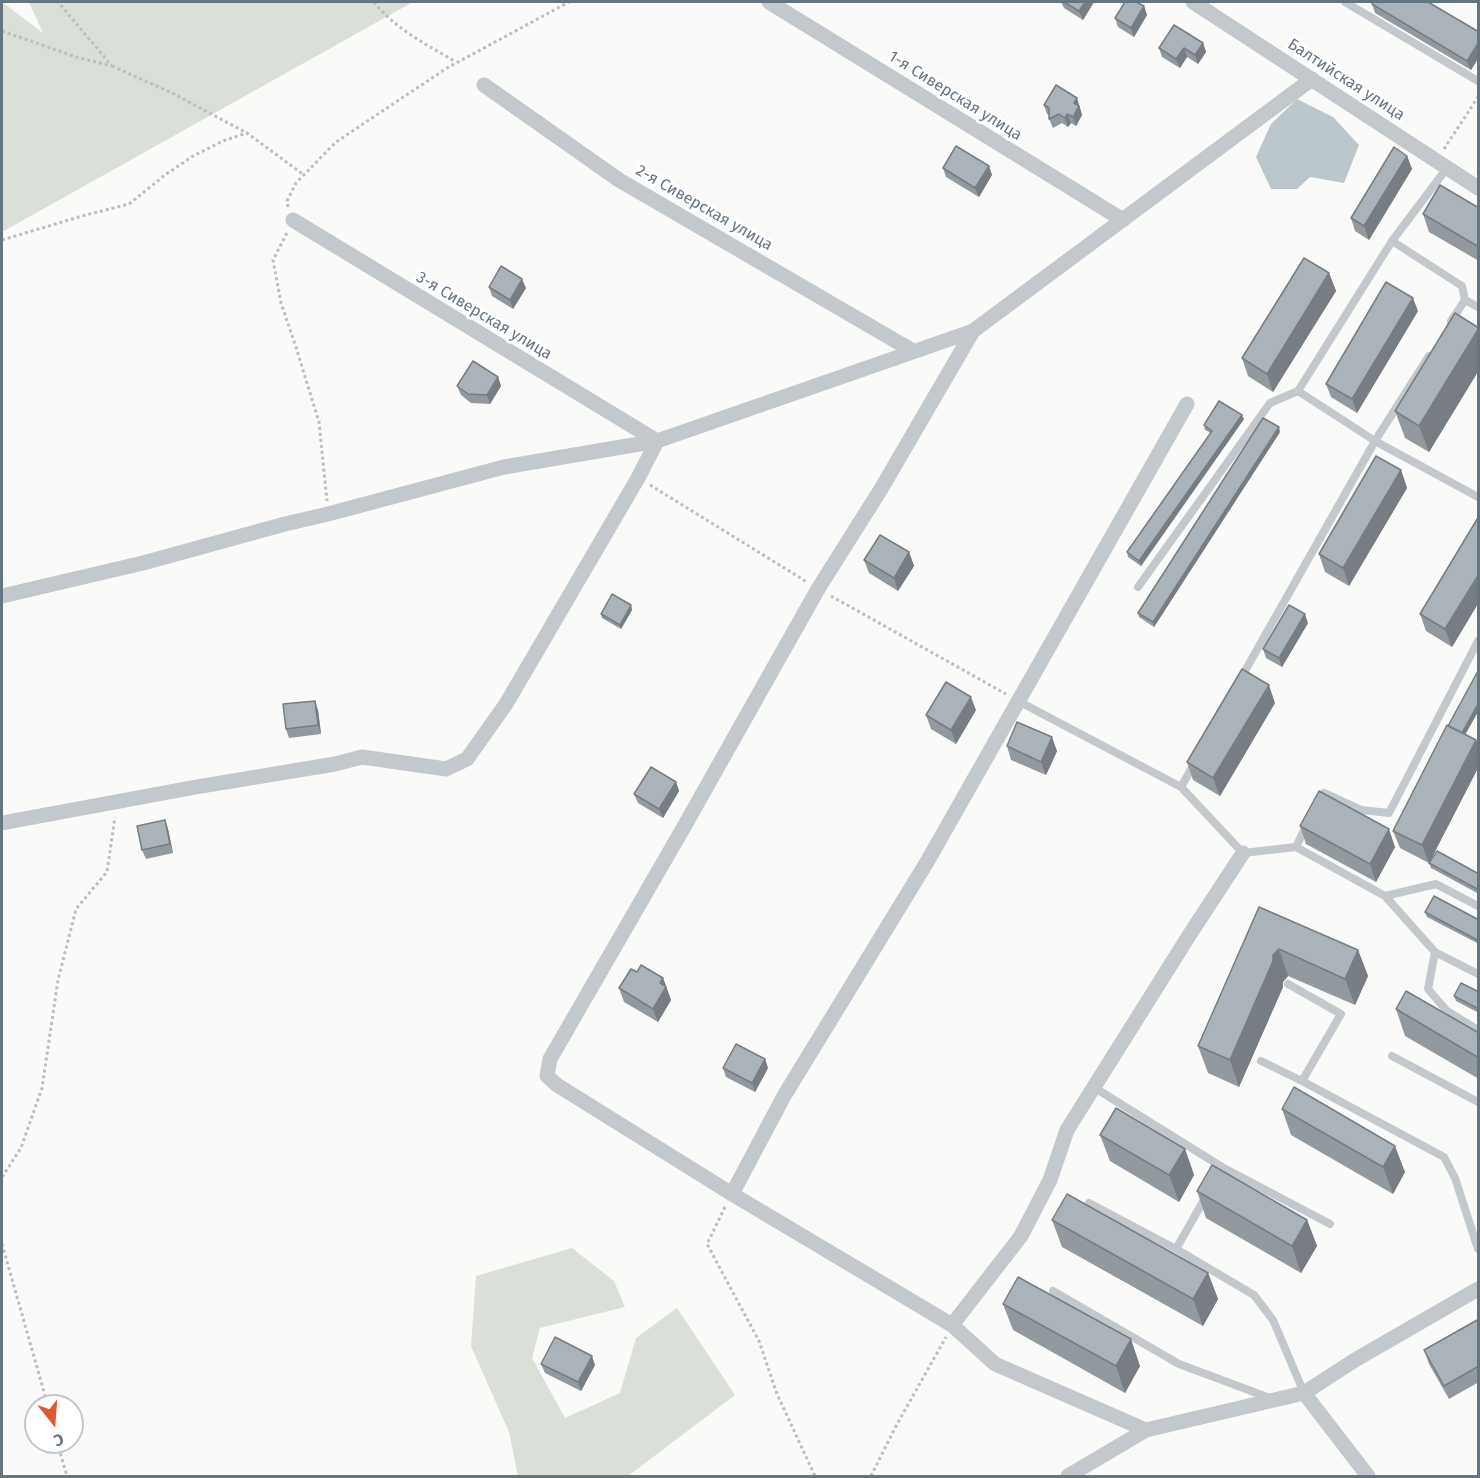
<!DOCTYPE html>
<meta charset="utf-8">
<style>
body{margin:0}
#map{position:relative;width:1480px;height:1478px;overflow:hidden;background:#fafaf8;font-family:"Fira Sans",sans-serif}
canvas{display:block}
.frame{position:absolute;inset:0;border:3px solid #657683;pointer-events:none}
.north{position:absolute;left:24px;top:1394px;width:60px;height:60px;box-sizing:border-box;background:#fff;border:2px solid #c1c8cd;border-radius:50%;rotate:163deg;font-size:16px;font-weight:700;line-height:24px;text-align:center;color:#657683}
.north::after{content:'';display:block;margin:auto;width:21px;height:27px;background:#e4572e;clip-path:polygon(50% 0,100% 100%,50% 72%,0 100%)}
</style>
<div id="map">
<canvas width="1480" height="1478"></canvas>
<div class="frame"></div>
<div class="north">С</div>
</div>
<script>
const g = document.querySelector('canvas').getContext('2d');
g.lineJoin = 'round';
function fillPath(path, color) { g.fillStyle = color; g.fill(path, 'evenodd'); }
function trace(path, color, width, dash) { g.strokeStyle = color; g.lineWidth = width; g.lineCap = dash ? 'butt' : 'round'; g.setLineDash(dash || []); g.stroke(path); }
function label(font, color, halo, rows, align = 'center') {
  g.font = font + ' "Fira Sans",sans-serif'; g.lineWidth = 6; g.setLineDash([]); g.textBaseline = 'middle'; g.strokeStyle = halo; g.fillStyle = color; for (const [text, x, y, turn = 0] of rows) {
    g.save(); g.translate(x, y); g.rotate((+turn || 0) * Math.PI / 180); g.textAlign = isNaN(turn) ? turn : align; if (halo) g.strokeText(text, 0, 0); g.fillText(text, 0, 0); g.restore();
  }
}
fillPath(new Path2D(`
 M2 2 43 33 29 2H413L2 232Z
 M572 1248 614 1281 625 1307 540 1328 532 1358 565 1418 620 1393 636 1338 677 1308 735 1395 628 1476H518L509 1432 471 1346 476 1276Z`), '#dadfd7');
fillPath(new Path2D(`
 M1297 99 1333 117 1359 145 1344 183 1310 177 1297 189H1271L1256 157 1271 124Z`), '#bbc7cb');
trace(new Path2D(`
 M374 2C394 28 427 45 456 62
 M2 31 76 57 112 66 58 2
 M112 66 172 93 247 133
 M1444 149 1478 97
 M288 207 287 201 296 183 336 142 447 68 569 2
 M287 233 273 260 281 303 295 344 319 422 327 501
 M2 240 82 216 129 204 165 175 193 156 223 141 247 133 304 175
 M650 485 807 582
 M831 596 1006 694
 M2 1177 21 1148 42 1088 58 980 76 909 107 872 115 817
 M725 1207 707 1244 759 1341 777 1394 815 1476
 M2 1244 48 1406
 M57 1442 67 1476
 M871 1476 896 1426 946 1337`), '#bbbfc2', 3, [3, 3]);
trace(new Path2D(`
 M1345 2 1478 81
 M1392 241 1462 286 1465 300
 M1451 321 1465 300 1478 307
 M1298 391 1392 241 1447 168
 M1138 587 1270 403 1298 391 1375 441 1478 497
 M1241 678 1375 441 1429 356
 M1018 701 1181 787
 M1194 764 1181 787 1243 853 1296 847 1306 826
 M1319 802 1324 793 1361 810 1389 813 1478 641
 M1296 847 1385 896 1435 952 1478 974
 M1385 896 1436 884 1478 906
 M1435 952 1428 989 1447 1011 1478 1030
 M1288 984 1341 1014 1302 1081
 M1392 1056 1478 1102
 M1261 1061 1302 1081 1444 1157 1455 1178 1478 1249
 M1095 1088 1222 1167 1330 1224
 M1089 1203 1176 1249 1254 1295 1273 1320 1304 1393
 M1176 1249 1205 1198
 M1053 1291 1179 1364 1270 1398`), '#c3c8cc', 8);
trace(new Path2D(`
 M769 2 1123 220
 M1193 2 1478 188
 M484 85 619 180 913 351
 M293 220 657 441
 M973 331 881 489 818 589 685 825 550 1059 547 1076 557 1085 732 1194 952 1325 995 1364 1146 1430
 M2 596 143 563 285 524 328 514 504 467 657 441 973 331 1312 79
 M2 823 196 787 335 764 362 757 446 769 467 759 506 704 638 478 657 441
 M732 1194 784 1096 927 862 1187 404
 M952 1325 1021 1236 1050 1180 1067 1130 1190 934 1243 853
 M1068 1476 1146 1430 1304 1393
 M1368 1476 1304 1393 1355 1360 1478 1289`), '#c3c8cc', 15);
fillPath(new Path2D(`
 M1061 2H1094L1083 20 1064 8Z
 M1372 4 1479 32V57L1471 70 1375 13Z
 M1144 6 1147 15 1134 37 1118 27 1115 18Z
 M1203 43 1206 52 1198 64 1187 57 1180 68 1162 57 1159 48Z
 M1044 105 1080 107V108L1082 115 1076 126 1071 123 1068 127 1062 123 1053 128 1049 119V115L1047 114Z
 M1407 156 1412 169 1369 240 1355 231 1351 218Z
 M989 166 992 175 979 197 946 177 943 168Z
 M1479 208V261L1429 232 1423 214Z
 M1329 273 1336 291 1273 392 1248 376 1242 358Z
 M489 287 526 288 513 309 492 296Z
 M1418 311 1357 413 1331 397 1326 384Z
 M1479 327V370L1429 452 1405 438 1395 411Z
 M498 377 501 386 490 404 471 403 461 395 457 386Z
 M1244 419 1141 566 1128 557 1127 552 1211 433 1205 430 1204 425Z
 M1280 432 1154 627 1139 617 1138 613Z
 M1401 470 1407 488 1349 586 1325 572 1319 554Z
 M1479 516V602L1452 647 1426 631 1420 614Z
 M909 552 914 566 898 591 869 573 864 560Z
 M631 605 632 610 621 629 602 618 601 614Z
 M1308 623 1282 667 1266 658 1263 649Z
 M1479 669V710L1465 735 1476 740 1479 747V766L1429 863 1400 848 1393 831Z
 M1275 703 1220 796 1193 780 1187 762Z
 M318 710 321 734 289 738 286 729Z
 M976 710 956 744 931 729 926 715Z
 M1007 746 1057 751 1046 775 1011 760Z
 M676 782 679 791 663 818 638 803 634 794Z
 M165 820 168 829 173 853 146 859 142 850Z
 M1300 826 1395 847 1376 882 1306 844Z
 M1429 863 1479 874V894L1431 868Z
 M1259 907 1358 950 1368 976 1355 1005 1288 976 1283 982V987L1239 1087 1208 1073 1198 1046Z
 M1425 912 1479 920V944L1427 917Z
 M637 972 663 978 671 1000 658 1022 624 1002 619 988Z
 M1479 992V1013L1456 1001 1454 996Z
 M1396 1009 1479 1033V1079L1405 1036Z
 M765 1059 768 1068 755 1092 726 1077 723 1068Z
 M1282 1109 1405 1172 1393 1194 1291 1135Z
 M1100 1135 1185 1149 1194 1175 1179 1202 1110 1161Z
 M1197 1191 1307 1220 1317 1246 1301 1273 1206 1218Z
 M1052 1220 1208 1273 1218 1299 1203 1326 1062 1247Z
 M1003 1304 1140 1366 1125 1393 1013 1330Z
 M1479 1319V1382L1449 1399 1429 1364 1424 1350Z
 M541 1364 595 1365 581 1391 545 1373Z`), '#929a9f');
fillPath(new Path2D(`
 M1085 2H1094L1083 20 1079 11Z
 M1144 6 1147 15 1134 37 1131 28Z
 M1479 42V57L1471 70 1467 61Z
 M1203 43 1206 52 1198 64 1195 55Z
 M1184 48 1187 57 1180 68 1176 59Z
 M1077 98 1082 115 1076 126 1073 117 1074 103Z
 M1067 114 1071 123 1068 127 1065 118Z
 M1407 156 1412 169 1369 240 1364 226Z
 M989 166 992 175 979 197 975 188Z
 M1329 273 1336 291 1273 392 1267 374Z
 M522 279 526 288 513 309 510 300Z
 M1413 298 1418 311 1357 413 1352 399Z
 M1479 328V370L1429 452 1419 426Z
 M498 377 501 386 490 404 487 395Z
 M1242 415 1244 419 1141 566 1139 561Z
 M1279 427 1280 432 1154 627 1153 622Z
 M1401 470 1407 488 1349 586 1343 568Z
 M909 552 914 566 898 591 894 578Z
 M1479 574V602L1452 647 1445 629Z
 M631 605 632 610 621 629 620 625Z
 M1305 614 1308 623 1282 667 1279 658Z
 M1269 685 1275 703 1220 796 1213 778Z
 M971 697 976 710 956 744 951 730Z
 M315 701 318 710 321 734 318 725Z
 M1479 702V710L1462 740 1461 735Z
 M1052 737 1057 751 1046 775 1041 762Z
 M1476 740 1479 747V766L1429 863 1422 845Z
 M676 782 679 791 663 818 659 809Z
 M165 820 168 829 173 853 170 844Z
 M1389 829 1395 847 1376 882 1370 864Z
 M1279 949 1288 976 1283 982V987L1239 1087 1230 1060 1273 955Z
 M1358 950 1368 976 1355 1005 1345 979Z
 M663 978 671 1000 658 1022 653 1009 660 983Z
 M765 1059 768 1068 755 1092 752 1083Z
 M1395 1146 1405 1172 1393 1194 1383 1167Z
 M1185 1149 1194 1175 1179 1202 1169 1175Z
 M1307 1220 1317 1246 1301 1273 1292 1246Z
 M1208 1273 1218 1299 1203 1326 1193 1299Z
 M1131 1339 1140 1366 1125 1393 1116 1366Z
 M592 1356 595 1365 581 1391 578 1382Z`), '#777d82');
const building = new Path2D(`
 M1064 2H1085L1079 11Z
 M1125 2H1136L1144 6 1131 28 1115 18Z
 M1373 2H1428L1479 32V42L1467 61 1372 4Z
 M1174 25 1203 43 1195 55 1184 48 1176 59 1159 48Z
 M1056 85 1077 98 1074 103 1079 106 1073 117 1067 114 1065 118 1059 114 1049 119V108L1044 105Z
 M956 146 989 166 975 188 943 168Z
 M1394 147 1407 156 1364 226 1351 218Z
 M1440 185 1479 208V247L1423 214Z
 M1304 258 1329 273 1267 374 1242 358Z
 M501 266 522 279 510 300 489 287Z
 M1386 282 1413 298 1352 399 1326 384Z
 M1455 313 1479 328 1419 426 1395 411Z
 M473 361 498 377 487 395 468 394 457 386Z
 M1219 401 1242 415 1139 561 1127 552 1212 431 1204 425Z
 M1263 418 1279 427 1153 622 1138 613Z
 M1376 456 1401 470 1343 568 1319 554Z
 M1479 516V574L1445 629 1420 614Z
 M880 535 909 552 894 578 864 560Z
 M612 594 631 605 620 625 601 614Z
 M1289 605 1305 614 1279 658 1263 649Z
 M1242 669 1269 685 1213 778 1187 762Z
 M1479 669V702L1462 733 1448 726Z
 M946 682 971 697 951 730 926 715Z
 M315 701 318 725 286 729 283 704Z
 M1017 722 1052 737 1041 762 1007 746Z
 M1447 725 1476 740 1422 845 1393 831Z
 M651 767 676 782 659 809 634 794Z
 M1319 791 1389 829 1370 864 1300 826Z
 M165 820 170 844 142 850 137 826Z
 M1437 851 1479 874V890L1429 863Z
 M1434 896 1479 920V941L1425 912Z
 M1259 907 1358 950 1345 979 1279 949 1273 955V961L1230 1060 1198 1046Z
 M641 965 663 978 660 983 666 987 653 1009 619 988 631 969 637 972Z
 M1461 983 1479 992V1009L1454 996Z
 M1406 991 1479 1033V1058L1396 1009Z
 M736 1044 765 1059 752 1083 723 1068Z
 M1294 1087 1395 1146 1383 1167 1282 1109Z
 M1116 1108 1185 1149 1169 1175 1100 1135Z
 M1212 1165 1307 1220 1292 1246 1197 1191Z
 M1067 1194 1208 1273 1193 1299 1052 1220Z
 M1018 1277 1131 1339 1116 1366 1003 1304Z
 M1479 1319V1366L1444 1386 1424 1350Z
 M555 1337 592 1356 578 1382 541 1364Z`);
fillPath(building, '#aab3b9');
trace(building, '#777d82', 1.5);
label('16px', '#657683', '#fff', [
 ["Балтийская улица",1346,80,33],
 ["1-я Сиверская улица",955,96,32],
 ["2-я Сиверская улица",704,208,30],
 ["3-я Сиверская улица",484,316,31]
]);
</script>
